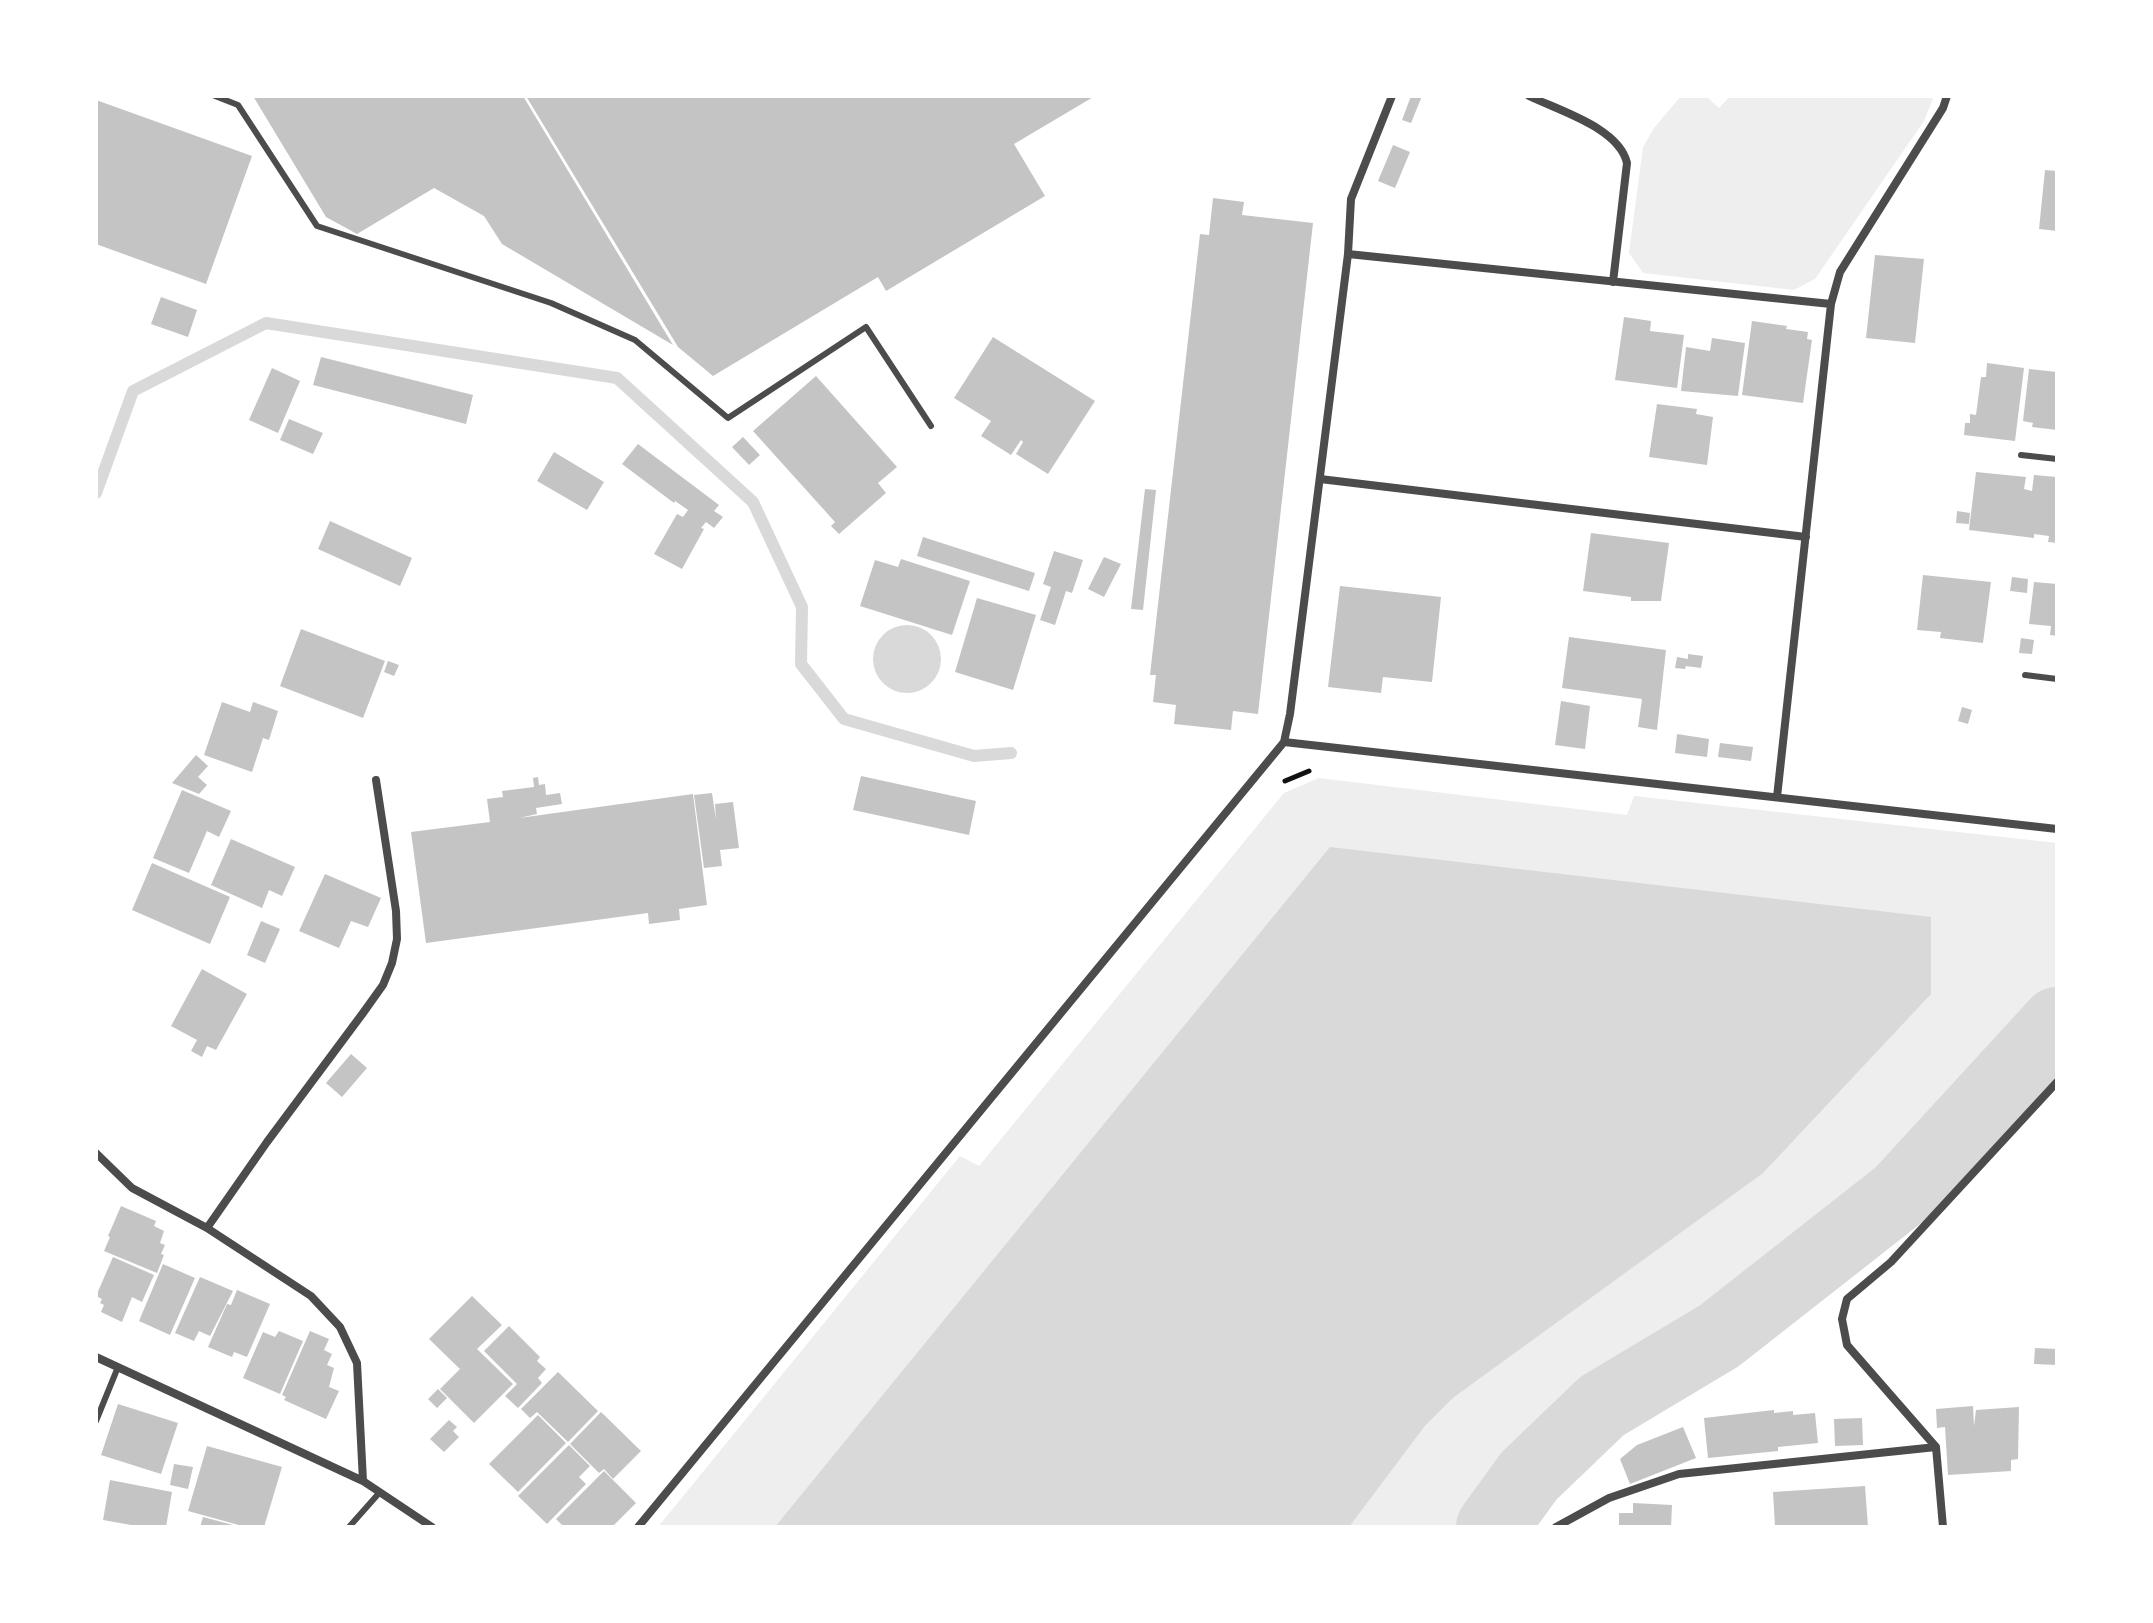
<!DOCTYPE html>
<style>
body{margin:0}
#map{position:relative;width:2153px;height:1623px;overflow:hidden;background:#fff;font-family:"PT Sans Narrow",sans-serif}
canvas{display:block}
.frame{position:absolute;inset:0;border:98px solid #fff;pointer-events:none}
</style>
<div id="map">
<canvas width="2153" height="1623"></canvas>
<div class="frame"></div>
</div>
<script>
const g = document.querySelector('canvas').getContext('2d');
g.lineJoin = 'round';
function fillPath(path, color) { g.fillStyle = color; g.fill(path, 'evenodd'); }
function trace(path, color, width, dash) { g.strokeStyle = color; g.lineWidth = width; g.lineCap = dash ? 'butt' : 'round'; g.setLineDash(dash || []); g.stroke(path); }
fillPath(new Path2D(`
 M1681 96H1706L1719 108 1730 96H1934L1924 121 1815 279 1794 290 1643 273 1629 253 1643 147 1654 128Z
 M1319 778 1627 815 1634 796 2057 843V993L1874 1195 1555 1423 1492 1486 1463 1527H658L960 1156 979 1166 1284 793Z`), '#eee');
fillPath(new Path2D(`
 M873 659a34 34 0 1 1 68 0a34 34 0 1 1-68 0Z
 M1330 847 1931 917V994L1763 1173 1454 1397 1424 1427 1349 1527H775Z`), '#d9d9d9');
trace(new Path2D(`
 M96 493 133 391 266 323 617 378 753 502 802 607 801 664 844 719 974 756 1011 753`), '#d9d9d9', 12);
trace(new Path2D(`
 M1492 1527 1529 1476 1602 1406 1719 1336 1900 1194 2057 1023`), '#d9d9d9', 72);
fillPath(new Path2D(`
 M253 96H523L673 345 502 244 484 216 434 188 357 234 326 217Z
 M526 96H1095L1014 144 1045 196 886 291 878 277 713 376 678 347Z
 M1411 96H1422L1411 123 1402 120Z
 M96 100 252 156 206 284 96 244Z
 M1393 145 1410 152 1395 188 1378 181Z
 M2045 170 2057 171V231L2039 229Z
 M1213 198 1244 202 1242 215 1313 223 1258 714 1233 711 1231 730 1174 724 1176 705 1153 702 1156 675H1150L1200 234 1209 235Z
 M1875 255 1924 259 1915 343 1866 338Z
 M161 297 197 310 188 337 151 324Z
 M1624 317 1651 321 1650 331 1684 335 1677 388 1615 380Z
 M1752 321 1787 326 1786 329 1808 332 1807 339 1812 340 1803 403 1742 395Z
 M993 337 1095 401 1048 474 1016 454 1023 442 1021 440 1011 455 981 436 991 421 954 398Z
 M1712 338 1745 343 1738 396 1681 391 1686 347 1710 351Z
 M321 357 473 395 466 424 313 385Z
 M1987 363 2024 368 2015 441 1964 435 1965 423H1970V414L1976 415 1981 377H1986Z
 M272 368 300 381 278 433 249 420Z
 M2029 369 2057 372V430L2032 427 2033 423 2023 421Z
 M816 376 897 467 878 483 886 493 839 534 831 526 835 522 753 431Z
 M1657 404 1697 409 1696 414 1713 417 1707 465 1649 457Z
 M289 419 323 433 313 454 280 440Z
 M743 437 760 455 749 465 732 447Z
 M638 444 719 505 714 511 723 517 714 528 706 522 701 528 704 529 682 569 654 554 677 514 683 517 688 510 675 501 674 503 622 464Z
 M554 452 604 482 587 510 537 481Z
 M1976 472 2026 477 2024 489 2032 491 2034 475 2057 477V543L2048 542 2049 536 2034 534V538L1969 530Z
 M1145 489 1156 490 1143 610 1131 609Z
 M1957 511 1970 513 1969 524 1956 523Z
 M330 521 412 558 400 586 318 549Z
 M1591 533 1669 543 1661 601H1631V597L1583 591Z
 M923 537 1035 573 1029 591 917 556Z
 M1054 551 1083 560 1072 593 1066 591 1055 625 1040 620 1051 587 1043 584Z
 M1104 557 1121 564 1104 597 1088 589Z
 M901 559 970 581 952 635 860 606 875 560 898 567Z
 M1923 575 1991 582 1983 643 1940 638 1941 632 1917 630Z
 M2012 577 2028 579 2027 593 2010 591Z
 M2034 582 2057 584V636L2050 635 2051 626 2029 624Z
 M1340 586 1441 597 1432 682 1383 677 1381 693 1328 687Z
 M977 598 1036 615 1013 690 955 672Z
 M301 629 385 661 363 718 280 686Z
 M1569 637 1666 650 1657 730 1638 727 1642 699 1562 688Z
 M2021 638 2034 640 2032 654 2019 653Z
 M1688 654 1703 656 1701 668 1686 666 1685 669 1675 668 1677 657 1688 659Z
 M388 661 399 665 394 676 384 672Z
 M1561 701 1590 706 1585 749 1555 745Z
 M222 702 250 712 253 702 278 711 269 740 263 738 252 772 204 755Z
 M1962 707 1972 710 1968 724 1958 721Z
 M1677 734 1709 739 1707 757 1675 753Z
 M1720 743 1753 747 1751 761 1718 757Z
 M196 755 208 766 198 777 207 785 199 794 172 783Z
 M861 776 976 801 969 835 853 810Z
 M538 777 539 785 545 784 546 795 560 793 562 804 536 808 537 814 519 818 693 794 707 905 679 909 680 920 649 924 648 913 426 943 411 832 490 822 487 799 503 797 502 791 534 787 533 778Z
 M182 790 231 811 219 837 207 831 189 873 153 858Z
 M712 793 716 820 715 804 733 802 739 848 720 850 722 866 704 868 694 795Z
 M231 839 295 867 282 896 269 890 262 908 211 885Z
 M152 863 230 897 210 944 132 910Z
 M325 874 381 898 368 927 351 921 339 948 299 931Z
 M261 921 280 929 265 963 247 955Z
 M202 969 247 994 216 1050 207 1046 202 1057 191 1051 197 1040 171 1026Z
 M351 1054 367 1068 342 1097 326 1083Z
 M121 1206 156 1221 154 1226 164 1231 160 1243 165 1245 161 1254 164 1255 157 1273 104 1251 110 1237 108 1236Z
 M113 1257 154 1275 142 1302 132 1297 122 1322 101 1312 104 1305 100 1303 102 1299 96 1296Z
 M163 1264 195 1278 170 1335 139 1321Z
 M200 1277 233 1291 210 1336 199 1331 194 1341 175 1333Z
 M237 1290 270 1304 247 1357 234 1352 232 1357 208 1347 227 1304 231 1305Z
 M472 1296 502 1325 477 1349 513 1384 474 1423 440 1389 460 1369 429 1339Z
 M509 1326 540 1357 537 1361 546 1369 538 1378 542 1383 518 1408 505 1396 517 1384 484 1351Z
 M279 1331 303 1341 280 1394 243 1378 263 1332 275 1337Z
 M310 1331 329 1339 324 1350 332 1354 327 1365 334 1368 329 1387 339 1391 326 1419 284 1400 286 1397 282 1395Z
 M2035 1348 2057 1349V1365L2034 1364Z
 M558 1372 598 1411 568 1442 537 1412 530 1418 521 1409Z
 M438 1389 447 1398 437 1408 428 1399Z
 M118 1404 178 1423 161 1474 101 1455Z
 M1973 1406 1974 1426 1976 1410 2019 1407 2018 1459 2011 1460V1471L1948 1475 1945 1427 1937 1428 1936 1409Z
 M1774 1410V1413L1793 1411V1415L1815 1413 1818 1443 1778 1447V1451L1708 1458 1704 1418Z
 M601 1412 641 1451 613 1479 604 1469 599 1473 570 1444Z
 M538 1415 566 1443 518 1492 489 1464Z
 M1862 1418 1863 1445 1835 1446 1834 1419Z
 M449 1420 457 1427 453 1431 459 1437 444 1452 430 1439Z
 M1683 1427 1696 1458 1630 1484 1620 1459 1637 1445Z
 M569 1445 590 1466 579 1477 586 1484 547 1524 518 1496Z
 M207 1446 282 1467 264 1527H246L188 1511Z
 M174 1464 193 1467 188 1489 170 1485Z
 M604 1471 636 1503 612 1527H560L562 1525 556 1519Z
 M110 1480 172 1492 166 1527H142L103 1520Z
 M1865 1486 1868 1527H1775L1773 1492Z
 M1633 1503 1672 1505 1671 1527H1619V1513H1633Z
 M203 1517 237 1526V1527H200Z`), '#c4c4c4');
trace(new Path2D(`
 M1285 781 1309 771`), '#111', 5);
trace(new Path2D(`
 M215 96 238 105 317 226 551 303 635 340 728 418 866 327 931 426
 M2021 455 2057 459
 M2025 675 2057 679
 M96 1421 118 1367
 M349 1527 380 1492`), '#4c4c4c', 6);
trace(new Path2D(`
 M1529 96C1560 111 1619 128 1627 163L1613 282
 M1348 254 1831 304
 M1320 479 1806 537
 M1284 742 1290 714 1348 254 1351 199 1392 96
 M1777 797 1831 304 1840 272 1943 108 1947 96
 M96 1153 132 1188 207 1228 311 1296 340 1327 357 1363 363 1481
 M207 1228 267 1142 363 1013 383 985 392 963 397 939 396 911 376 780
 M96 1357 363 1481 432 1527
 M638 1527 1284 742 2057 829
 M1556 1527 1609 1498 1679 1474 1936 1447
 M1943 1527 1936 1447 1847 1345 1842 1319 1847 1299 1891 1262 2057 1082`), '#4c4c4c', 8);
</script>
